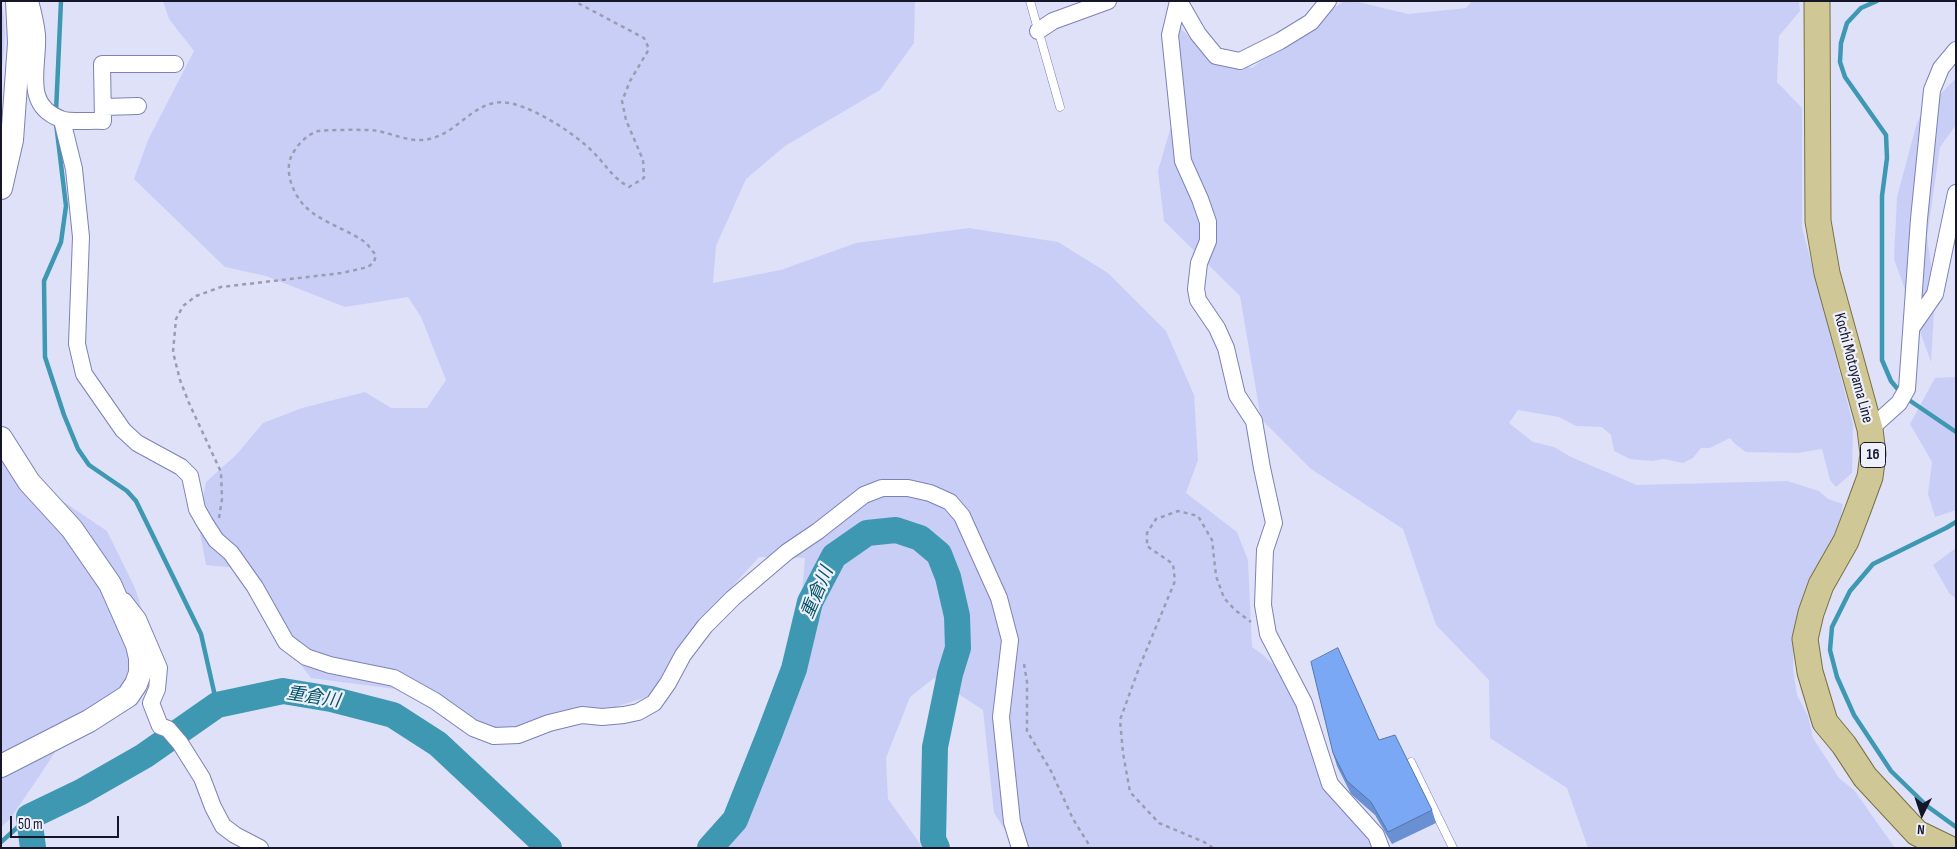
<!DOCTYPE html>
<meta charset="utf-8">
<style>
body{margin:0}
#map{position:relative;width:1957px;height:849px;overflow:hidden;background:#dfe1f9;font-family:"Sofia Sans Condensed",sans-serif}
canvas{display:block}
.frame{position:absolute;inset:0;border:2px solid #15162a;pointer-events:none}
.north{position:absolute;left:1897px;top:789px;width:50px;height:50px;-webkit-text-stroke:4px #eef0fb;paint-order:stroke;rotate:184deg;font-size:14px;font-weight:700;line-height:20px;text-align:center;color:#15162a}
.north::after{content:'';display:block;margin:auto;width:18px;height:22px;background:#15162a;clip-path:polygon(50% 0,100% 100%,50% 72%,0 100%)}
.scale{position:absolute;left:10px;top:816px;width:109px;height:22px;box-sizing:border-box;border:2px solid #15162a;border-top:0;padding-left:6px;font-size:15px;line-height:18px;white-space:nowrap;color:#15162a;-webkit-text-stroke:4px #eef0fb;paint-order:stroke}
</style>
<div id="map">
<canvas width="1957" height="849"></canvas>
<div class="frame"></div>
<div class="north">N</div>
<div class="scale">50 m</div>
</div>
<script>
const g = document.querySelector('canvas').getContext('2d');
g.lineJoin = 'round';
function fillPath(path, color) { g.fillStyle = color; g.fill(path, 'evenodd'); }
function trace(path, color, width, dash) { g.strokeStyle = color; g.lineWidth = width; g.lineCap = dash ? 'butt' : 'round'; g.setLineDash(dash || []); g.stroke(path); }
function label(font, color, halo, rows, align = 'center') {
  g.font = font + ' "Sofia Sans Condensed","Noto Sans JP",sans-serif'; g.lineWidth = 4.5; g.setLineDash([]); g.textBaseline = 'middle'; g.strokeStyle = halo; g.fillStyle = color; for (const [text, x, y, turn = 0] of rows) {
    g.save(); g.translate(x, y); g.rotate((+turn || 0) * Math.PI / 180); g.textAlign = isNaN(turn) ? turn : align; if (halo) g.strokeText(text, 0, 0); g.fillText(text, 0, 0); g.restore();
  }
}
fillPath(new Path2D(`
 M1 1C7 23 5 51 1 74Z
 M163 1H915L914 43 880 90 785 146 746 179 716 246 713 283 781 270 856 243 969 228 1058 242 1108 273 1166 331 1194 395 1198 460 1186 493 1237 532 1248 560 1252 647 1262 654 1306 695 1326 772 1373 848H1017L994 813 983 710 934 678 910 697 886 758 888 799 923 848H718L738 817 761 771 773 730 786 655 801 605 805 558 759 557 705 617 669 690 596 713 513 730 472 727 436 706 395 689 311 678 283 641 273 601 248 569 206 565 198 522 206 482 237 454 263 423 302 408 365 392 391 408H427L446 380 421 317 408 297 345 307 266 276 225 267 134 179 148 140 194 51 169 19Z
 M1344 1H1354L1408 14 1466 8 1472 1H1799L1800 11 1779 36 1777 82 1802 108V227L1853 424 1852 473 1836 487 1830 480 1822 449 1797 453 1746 452 1735 444 1730 438 1710 448H1701L1693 458 1683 463 1664 459 1652 461 1630 459 1614 451 1611 435 1602 427 1576 426 1559 417 1518 410 1509 423 1533 442 1554 447 1571 457 1637 485 1787 481 1819 491 1828 499 1843 504 1841 516 1833 538 1802 600 1794 636 1793 669 1797 695 1808 716 1813 738 1839 778 1854 790 1895 848H1588L1567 788 1490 738 1489 680 1436 625 1403 529 1311 469 1261 419 1240 296 1164 221 1158 171 1178 102 1176 23 1208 57 1252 68Z
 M1956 78V125L1940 147 1927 237 1935 294 1931 362 1894 259 1897 197 1916 126 1921 114Z
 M1956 377V510L1935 517 1928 494 1932 462 1910 424 1935 378Z
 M1 443 58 498 107 531 135 588 154 648 115 695 69 731 38 778 10 819 1 827Z
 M1956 548V599L1949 593 1933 565Z`), '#c9cef6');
trace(new Path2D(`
 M1877 1 1861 8 1847 23 1841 43 1840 62 1845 77 1886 135 1887 158 1882 196V360L1891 381 1901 393
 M56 112 61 1
 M56 123 66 206 61 242 44 281 45 357 64 415 78 449 89 465 127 491 136 501 201 634 217 705
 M1906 398 1956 432
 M1956 522 1946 528 1873 564 1850 591 1832 627 1830 650 1837 677 1854 715 1891 771 1927 806 1956 827
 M1 842 29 817`), '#3e98b2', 4.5);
trace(new Path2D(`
 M33 848 29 817 81 792 144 756 217 705 283 691 331 699 393 715 438 744 549 848
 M710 848 735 820 769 735 794 669 810 602 834 556 867 533 896 530 920 538 939 554 948 577 957 616 958 648 950 674 935 747 933 839 937 848`), '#3e98b2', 26);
const lane = new Path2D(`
 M1030 1 1060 107
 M1411 762 1453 848`);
const street = new Path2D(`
 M30 1C33 12 36 24 37 35 39 66 22 105 61 119 71 123 92 120 103 121L102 64H175
 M1178 1 1170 35 1183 161 1200 199 1208 222V241L1199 263 1196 289 1198 300 1217 328 1226 348 1237 395 1254 421 1262 468 1274 523 1265 550 1263 605 1268 634 1304 703 1330 784 1376 835 1381 848
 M1179 1 1198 34 1216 56 1240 61 1280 41 1311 22 1328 1
 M1038 31 1053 21 1108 1
 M103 107 138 106
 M62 120 74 169 81 237 77 344 84 374 123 430 137 443 181 467 190 476 197 509 205 523 216 540 231 553 255 587 286 642 306 657 330 665 394 678 435 701 473 728 494 736 518 735 549 723 582 715 602 717 624 715 638 712 654 703 668 683 683 655 705 626 733 598 787 552 818 531 864 495 882 488H908L930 493 950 502 962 516 999 598 1010 640 1001 717 1012 822 1020 848
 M1912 327 1935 294 1956 193
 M1870 429 1899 403 1907 389 1919 219 1932 90 1941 68 1956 50
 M124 601 138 619 159 668 157 689 151 703 160 726 168 729 180 743 202 778 213 807 223 826 235 835 260 848`);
const secondary = new Path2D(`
 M1 188 12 140 19 43 17 1
 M1 438 29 482 72 529 110 584 137 645 140 658V673L136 684 128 696 89 721 1 766`);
const primary = new Path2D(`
 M1817 1 1818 221 1827 273 1870 429 1873 454 1870 477 1859 507 1846 541 1821 585 1811 613 1805 639 1810 672 1825 722 1844 745 1865 777 1917 833 1948 848`);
trace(lane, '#7d81b6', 9);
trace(street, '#7d81b6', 18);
trace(secondary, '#7d81b6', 24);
trace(primary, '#797143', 27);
trace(new Path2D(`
 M219 518 222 499 221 472 189 403 180 380 173 352 176 319 183 306 196 296 221 287 342 273 368 267 374 262 376 255C372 251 369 246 366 243 346 228 318 222 302 203 292 191 285 171 291 157 296 146 306 135 318 131 323 130 373 129 378 131 393 134 407 141 422 140 459 138 474 93 514 104 539 111 572 132 591 150 606 164 610 176 629 187L644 178 643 160 626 120 622 101 630 81 649 49 644 38 574 1
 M1024 664 1027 682V731L1051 771 1073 819 1091 848
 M1213 848 1204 842 1159 823 1130 792 1123 753 1120 720 1139 668 1175 581 1173 564 1147 546V533L1156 519 1178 511 1198 516 1212 540 1216 576 1224 598 1235 610 1251 622`), '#9b9cb3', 2.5, [4, 4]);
trace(lane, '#fff', 8);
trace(street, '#fff', 16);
trace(secondary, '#fff', 22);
trace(primary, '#cfc796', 25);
fillPath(new Path2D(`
 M1379 740 1432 810 1436 823 1392 844 1375 815 1351 794 1337 766 1333 753Z`), '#6990d3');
const building = new Path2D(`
 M1338 648 1379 740 1395 735 1432 810 1388 832 1371 802 1347 781 1333 753 1311 662Z`);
fillPath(building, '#7aa8f5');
trace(building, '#5576ac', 1);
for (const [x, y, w] of [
 [1873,455,25]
]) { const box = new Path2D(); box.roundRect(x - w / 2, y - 12.5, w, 25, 4); g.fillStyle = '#eef0fb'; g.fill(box); trace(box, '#15162a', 1); }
label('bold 15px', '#15162a', null, [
 ["16",1873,455]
]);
label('16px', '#15162a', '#eef0fb', [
 ["Kochi Motoyama Line",1853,368,75]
]);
label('italic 18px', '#055467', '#eef0fb', [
 ["重倉川",818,593,-67],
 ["重倉川",313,698,9]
]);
</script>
